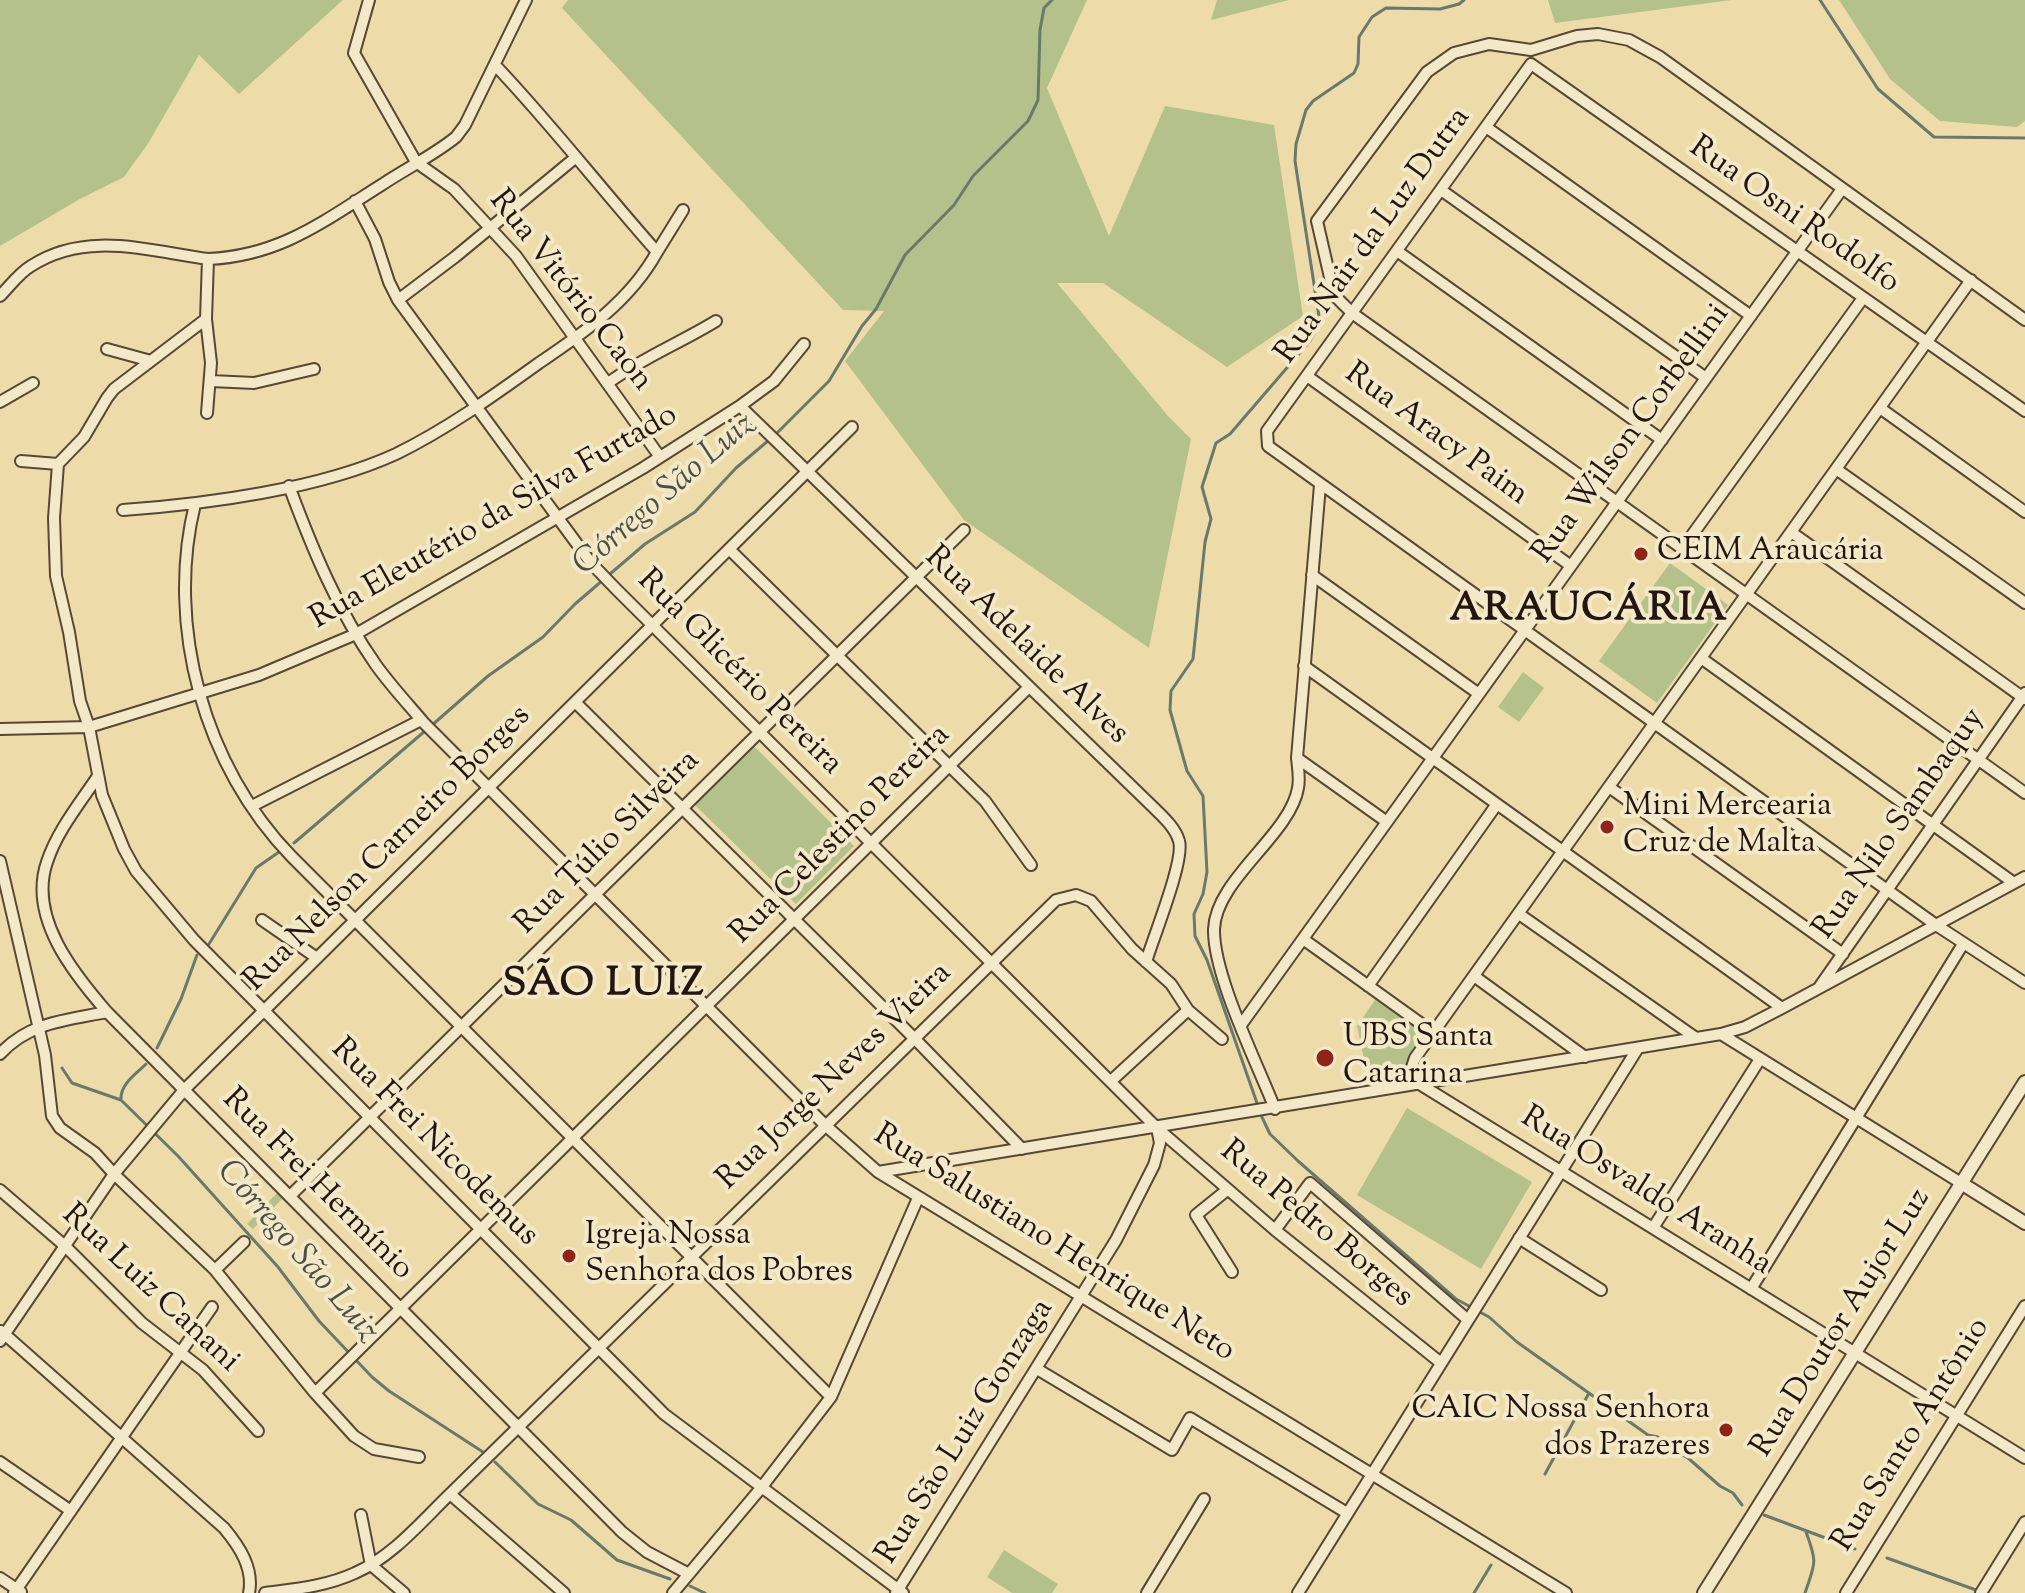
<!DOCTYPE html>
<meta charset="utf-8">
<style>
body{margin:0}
canvas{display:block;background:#eddcaa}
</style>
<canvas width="2025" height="1593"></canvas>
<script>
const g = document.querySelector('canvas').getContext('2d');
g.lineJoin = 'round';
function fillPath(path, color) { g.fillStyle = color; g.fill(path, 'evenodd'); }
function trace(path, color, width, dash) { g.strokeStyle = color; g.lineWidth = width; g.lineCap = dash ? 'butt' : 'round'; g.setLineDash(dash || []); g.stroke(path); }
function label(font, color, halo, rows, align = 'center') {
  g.font = font + ' "Sorts Mill Goudy",serif'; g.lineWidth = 8; g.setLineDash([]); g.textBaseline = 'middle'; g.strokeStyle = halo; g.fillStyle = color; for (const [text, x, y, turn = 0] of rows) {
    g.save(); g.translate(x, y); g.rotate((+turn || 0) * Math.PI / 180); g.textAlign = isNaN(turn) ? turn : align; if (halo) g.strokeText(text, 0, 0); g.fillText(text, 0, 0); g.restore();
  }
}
fillPath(new Path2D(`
 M0 0H343L239 94 199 55 149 142 124 177 80 199 0 246Z
 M568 0H1087L1047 88 1109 236 1165 106 1274 125 1303 316 1227 367 1103 283H1057L1168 416 1191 439 1149 648 964 520 845 361 884 311 843 310 562 8Z
 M1217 0H1289L1211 20Z
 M1548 0H1732L1555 23Z
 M1839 0H2025V121L2017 127 1940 121 1890 79Z
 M1670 563 1728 605 1657 703 1599 661Z
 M1523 672 1544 688 1519 722 1498 707Z
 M753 745 854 846 796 904 694 804Z
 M1379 994 1434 1033 1415 1058 1418 1083 1371 1092 1357 1026Z
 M1407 1108 1532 1182 1481 1269 1357 1195Z
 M279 1191 284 1197 253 1229 247 1224Z
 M1004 1550 1058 1584 1052 1593H1012L987 1577Z`), '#b5c18b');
trace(new Path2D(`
 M1820 0 1878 89 1934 137 2025 138
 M775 435 829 381 862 326 876 309 905 255 954 205 973 176 1028 121 1038 100 1040 30 1044 8 1052 0
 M431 726 488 676 543 637 575 604 645 544 695 512 736 468 769 440
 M294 843 425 731
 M209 944 256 868 279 852
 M157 1048 181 999 197 955
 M62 1068 72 1083 121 1100 178 1156 278 1267 319 1321 372 1377 389 1391 483 1452
 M121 1100C120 1084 136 1074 146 1064
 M1258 1106 1207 960 1195 936 1194 914 1203 894 1207 872 1203 796 1187 771 1170 710 1171 691 1193 659 1205 542 1211 519 1202 487 1216 443 1230 434 1310 341 1320 323 1295 161 1296 144 1306 110 1313 101 1354 73 1358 64 1359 37 1372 17 1386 8 1440 9 1459 4 1464 0
 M1260 1113 1270 1134 1298 1161 1456 1299 1489 1317 1517 1342 1648 1435 1658 1437 1671 1449 1688 1458 1720 1486 1733 1493 1742 1505
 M495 1462 538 1504 571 1520 617 1560 670 1579
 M1545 1474 1589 1393
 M1764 1515 1855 1549
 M1887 1558 1976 1590
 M690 1586 705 1593
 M1474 1593 1491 1565
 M1805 1593C1815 1563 1818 1564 1806 1532`), '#6a796b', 3);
const minor = new Path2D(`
 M369 0 354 53 416 162 454 189 516 256 660 457
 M1531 64 1267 431 1268 446 1936 925 2025 983
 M1531 64 2025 411
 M1486 127 1751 316
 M1441 190 1706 378
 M355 201 375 239 389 282 398 300 591 563 616 589 1157 1128 1275 1230 1441 1363
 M1397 251 1662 440
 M657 252 683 210
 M0 296C10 286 19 273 31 266 86 230 148 251 208 259 280 256 324 221 383 184 407 168 434 155 456 137L465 125 526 0
 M398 300 455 257 575 158
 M206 319 114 389 107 398 84 437 58 464 54 518 56 576 69 632 80 701 89 727 102 795 124 849 136 871 194 940 664 1414 903 1593
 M2025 320 1660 57 1629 40 1598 34 1577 36 1531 50 1489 44 1454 53 1427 72 1317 221 1334 295 1352 313 2025 793
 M107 349 151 361
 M1307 376 1571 566
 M211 381 254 383 314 369
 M608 383C642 358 680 343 716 321
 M0 402 33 383
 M740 406 1152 806C1162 816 1175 827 1179 841 1185 860 1153 938 1146 962
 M1880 408 2025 512
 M207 413 211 363 206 319 208 259
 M21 461 58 464
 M1836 469 2025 603
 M289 486C312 548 338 611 376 665 391 686 408 704 424 723L825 1125 878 1172 1566 1593
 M195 504C165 625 204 767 292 857L831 1397
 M123 510C207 504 320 489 396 454 447 429 493 396 539 363 585 332 630 301 657 252 602 190 552 125 495 65
 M1791 532 2025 699
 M729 549 985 801 1031 865
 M1682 549 1863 298
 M1312 575 1479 694
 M1701 658 2014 883
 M1304 666 1782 1008
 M575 702 914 1038 1022 1149
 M0 729 89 727 259 675 356 634 643 468 740 406 774 381 804 344
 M1297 758 1387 822
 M98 776C80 803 57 831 47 862 28 917 73 973 107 1012L622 1532 647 1552 689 1574
 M1609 787 1843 954
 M252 806 421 720
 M0 861 45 1055 52 1116 60 1128 95 1153 114 1174 215 1270 315 1393 354 1436 374 1449 419 1457
 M1519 914 1696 1038
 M262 920 317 958
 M1303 939 1434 1033
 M1474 976 1585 1057
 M1368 986 1497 804
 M1820 986 2025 693
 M1241 1025 1842 189
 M1721 1034 1961 1183
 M0 1054C29 1022 67 1020 107 1012
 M1111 1081 1188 1010
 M1418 1083 1412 1067 1415 1058 1971 280
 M1418 1083 2025 1458
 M1275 1109C1257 1063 1213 975 1214 929 1216 879 1290 835 1298 788 1300 779 1298 768 1297 758L1320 485
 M878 1172 1721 1034 1745 1027 1782 1008 2025 877
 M0 1190 65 1246 142 1323 203 1370 258 1431
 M1227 1190 1196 1215 1232 1272
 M290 1196 964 530
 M1653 1228 1760 1059
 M1275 1230 1310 1183 1468 1320
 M1519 1238 1601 1290
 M215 1270 244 1242
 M1751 1289 1963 944
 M1 1331 224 1528C239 1546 254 1568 249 1593
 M0 1341 114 1174 184 1090 852 427
 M1037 1369 1172 1450 1190 1418 1347 1513
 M315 1393 1029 687
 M0 1462 71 1511
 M450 1494 564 1593
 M361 1515 371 1565 404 1593
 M0 1578 21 1592
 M14 1593 212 1307
 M265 1593C296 1589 327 1586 355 1573 392 1557 421 1522 450 1494L1056 900 1076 895 1091 901 1132 949 1171 984 1188 1010 1222 1039
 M673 1593 761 1488 831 1397 918 1198
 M896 1593 1116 1240 1154 1165 1160 1143 1157 1128
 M1147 1593 1204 1499
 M1298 1593 1638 1048
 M1846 1593 2025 1306
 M1981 1593 2025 1522`);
const tertiary = new Path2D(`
 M1961 1183 2025 1223
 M1704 1593 2025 1082`);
trace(minor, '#564736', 14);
trace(tertiary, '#564736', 16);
trace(minor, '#f3e8c8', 10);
trace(tertiary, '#f3e8c8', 12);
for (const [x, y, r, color] of [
 [1641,554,8,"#8f2418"],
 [1607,827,8,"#8f2418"],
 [1325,1058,10,"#8f2418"],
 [569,1256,8,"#8f2418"],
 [1726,1430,8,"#8f2418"]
]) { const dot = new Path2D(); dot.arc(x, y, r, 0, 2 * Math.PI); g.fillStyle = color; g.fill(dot); trace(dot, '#f3e8c8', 3); }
label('32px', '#23150f', '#f3e8c8', [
 ["Rua Osni Rodolfo",1793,217,35],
 ["Rua Nair da Luz Dutra",1375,237,-54],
 ["Rua Vitório Caon",569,292,52],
 ["Rua Wilson Corbellini",1633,435,-54],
 ["Rua Aracy Paim",1435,436,36],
 ["Rua Eleutério da Silva Furtado",495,519,-30],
 ["Rua Adelaide Alves",1025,647,44],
 ["Rua Glicério Pereira",738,674,45],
 ["Rua Nilo Sambaquy",1901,825,-55],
 ["Rua Celestino Pereira",842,836,-45],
 ["Rua Túlio Silveira",609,844,-45],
 ["Rua Nelson Carneiro Borges",389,850,-45],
 ["Rua Jorge Neves Vieira",836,1078,-44],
 ["Rua Frei Nicodemus",433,1144,45],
 ["Rua Frei Hermínio",316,1186,45],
 ["Rua Osvaldo Aranha",1645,1193,32],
 ["Rua Pedro Borges",1315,1226,40],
 ["Rua Salustiano Henrique Neto",1053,1245,32],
 ["Rua Luiz Canani",149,1290,43],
 ["Rua Doutor Aujor Luz",1843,1324,-58],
 ["Rua São Luiz Gonzaga",967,1433,-58],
 ["Rua Santo Antônio",1913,1436,-58]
]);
label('32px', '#23150f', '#f3e8c8', [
 ["CEIM Araucária",1657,554],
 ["Mini Mercearia",1623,809],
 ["Cruz de Malta",1623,846],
 ["UBS Santa",1343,1040],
 ["Catarina",1343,1077],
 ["Igreja Nossa",585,1238],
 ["Senhora dos Pobres",585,1275],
 ["CAIC Nossa Senhora",1710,1412,"right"],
 ["dos Prazeres",1710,1449,"right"]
], 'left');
label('italic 34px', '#4c4f45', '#f3e8c8', [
 ["Córrego São Luiz",666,496,-41],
 ["Córrego São Luiz",296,1253,49]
]);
g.letterSpacing = '2px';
label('bold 40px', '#23150f', '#f3e8c8', [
 ["ARAUCÁRIA",1589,612],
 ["SÃO LUIZ",604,987]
]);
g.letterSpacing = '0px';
</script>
